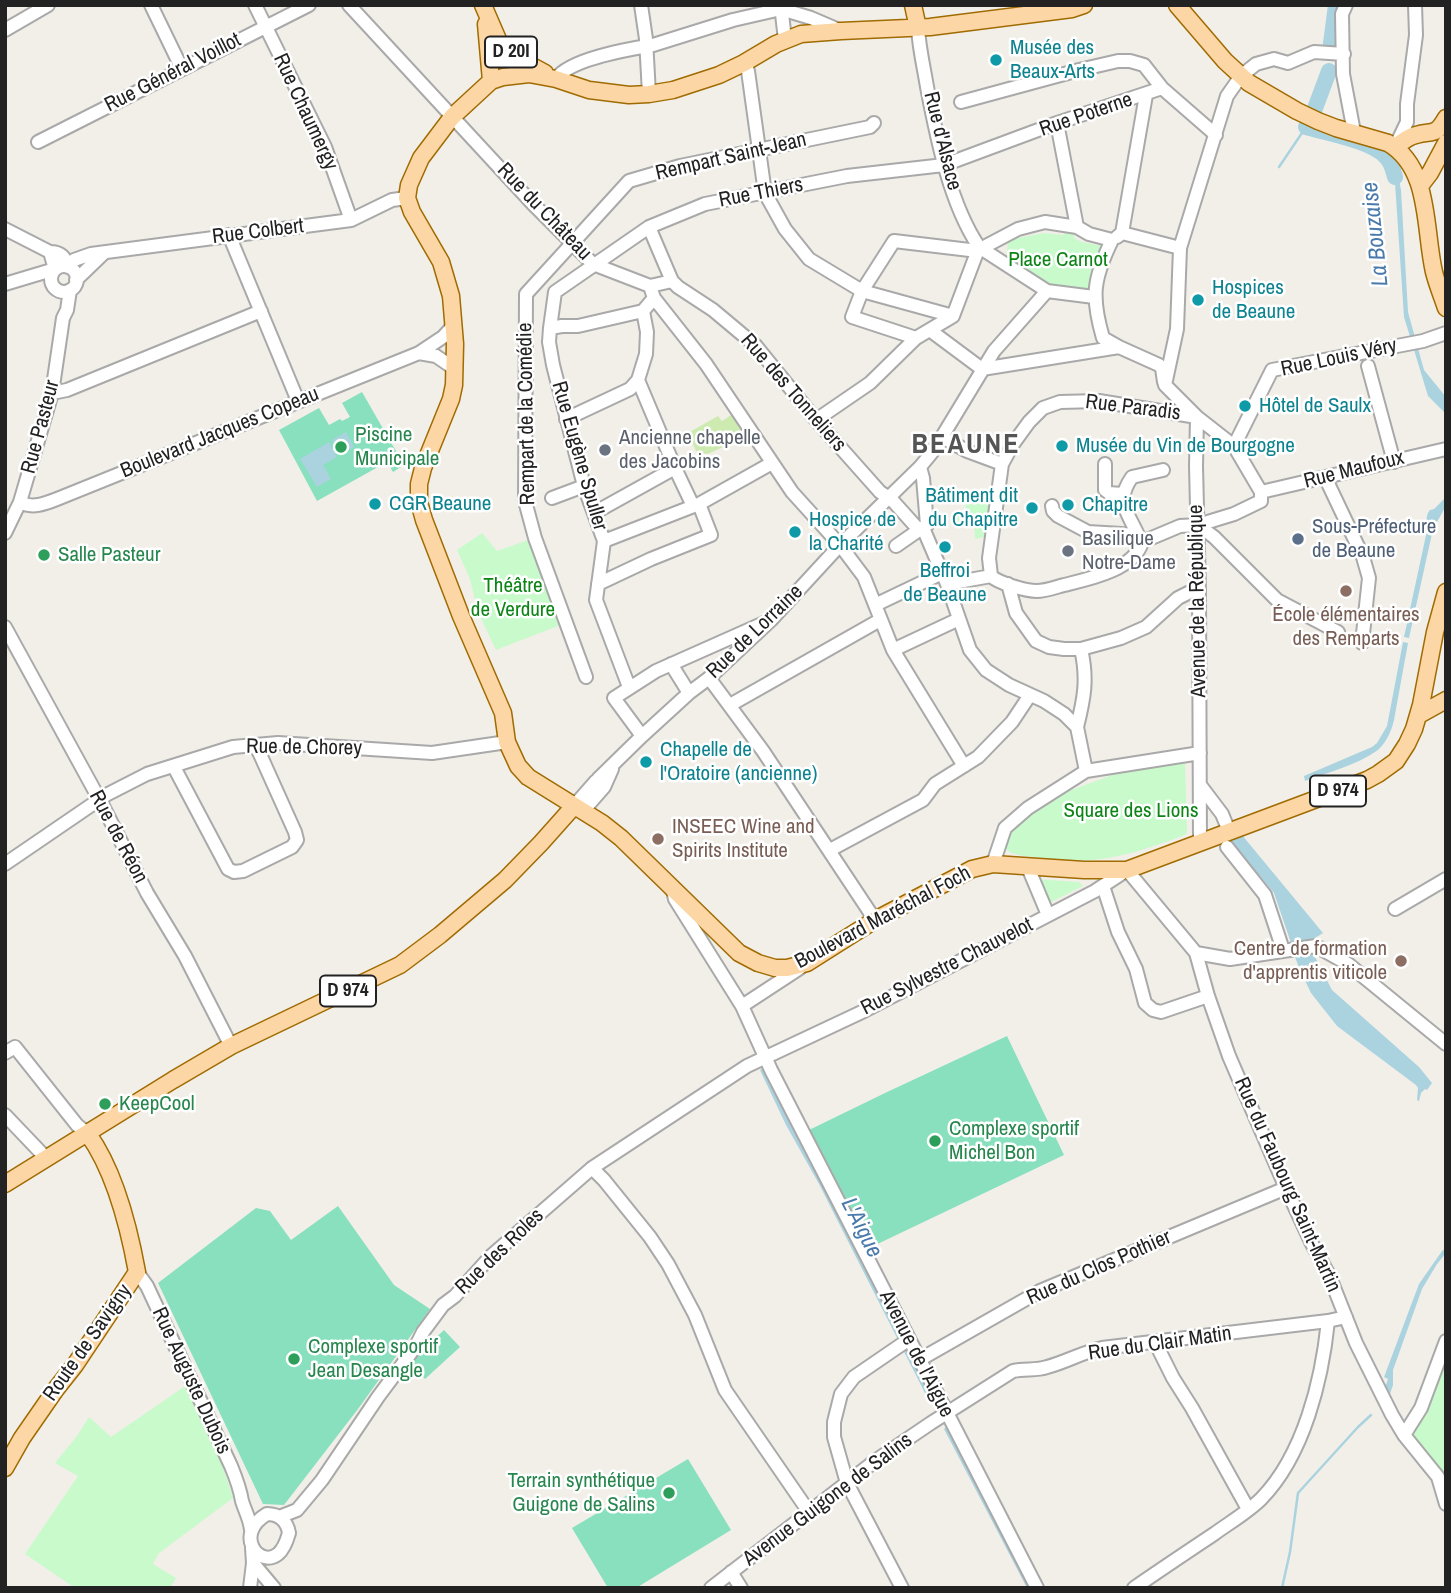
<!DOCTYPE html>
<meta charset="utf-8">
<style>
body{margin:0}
#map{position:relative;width:1451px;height:1593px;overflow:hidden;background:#f2efe9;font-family:"Archivo Narrow",sans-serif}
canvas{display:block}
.frame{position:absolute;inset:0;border:7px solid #222;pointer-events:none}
</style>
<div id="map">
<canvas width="1451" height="1593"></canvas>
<div class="frame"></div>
</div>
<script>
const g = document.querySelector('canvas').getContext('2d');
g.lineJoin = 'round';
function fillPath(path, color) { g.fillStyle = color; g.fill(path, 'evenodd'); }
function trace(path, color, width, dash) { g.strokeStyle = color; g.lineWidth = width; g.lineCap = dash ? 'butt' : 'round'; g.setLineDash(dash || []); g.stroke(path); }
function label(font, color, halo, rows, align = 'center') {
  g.font = font + ' "Archivo Narrow",sans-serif'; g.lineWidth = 5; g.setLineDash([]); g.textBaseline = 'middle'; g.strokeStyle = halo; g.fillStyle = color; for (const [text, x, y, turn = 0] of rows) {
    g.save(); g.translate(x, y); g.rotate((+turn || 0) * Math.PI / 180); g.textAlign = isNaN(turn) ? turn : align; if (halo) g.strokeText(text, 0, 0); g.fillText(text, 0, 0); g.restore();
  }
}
fillPath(new Path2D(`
 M736 412 750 434 708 454 697 453 688 433 718 416 722 421Z`), '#cdebb0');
fillPath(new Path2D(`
 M1068 228 1075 230 1074 238 1082 242 1102 246 1090 294 1042 283 1006 260 1008 240 1044 233 1063 235Z
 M977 501 990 503 988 536 975 539 974 522 953 526 951 516 965 515 966 503 975 505Z
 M482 533 497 551 531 539 563 624 496 650 478 612 470 579 457 550Z
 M1185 761 1187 832 1185 835C1130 855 1095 867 1035 857 1025 856 1012 856 1005 848V841L1013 827 1044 800 1137 766Z
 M1035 879 1079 882 1083 886 1045 905Z
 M1446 1354V1480L1445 1477 1412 1438 1425 1413Z
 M188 1384 217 1449 233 1498 158 1554 153 1564 176 1578 170 1588H75L25 1554 78 1476 55 1463 77 1436 89 1417 111 1437Z`), '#c8facc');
fillPath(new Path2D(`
 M362 392 404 465 393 472 387 462 317 501 279 430 319 408 329 425 340 419 342 421 350 417 342 403Z
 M1007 1036 1064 1155 867 1249 807 1131 885 1093Z
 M338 1206 394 1285 430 1309 358 1409 284 1505 263 1504 158 1283 256 1208 270 1211 291 1240Z
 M444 1330 460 1347 425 1379 410 1362Z
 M688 1459 731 1530 636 1588H608L572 1528Z`), '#88e0be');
fillPath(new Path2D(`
 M1326 71H1332L1328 88 1318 112 1311 109Z
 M1389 156 1397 170 1401 190 1408 312 1424 370 1446 397V414L1428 396 1404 317 1395 183 1386 160Z
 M346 432 354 447 340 455 332 440Z
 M329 442 337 457 323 465 331 479 317 487 300 459Z
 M1446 497V506L1433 529 1409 638 1404 637 1428 526C1426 521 1426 514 1430 510L1434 509Z
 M1403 642 1408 643 1394 720C1392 730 1386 743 1378 750 1357 765 1329 772 1305 781L1304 776 1372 747 1377 743 1387 726Z
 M1242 835 1323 933 1312 940 1291 943 1274 893 1230 840Z
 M1311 949 1332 990 1419 1067 1432 1083 1427 1090 1425 1089 1421 1093 1419 1101 1417 1100 1418 1088 1416 1085 1337 1026 1311 993 1300 970 1293 952Z
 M763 1068 934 1401 930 1403 819 1184 786 1125 760 1070Z
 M1446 1248V1253L1437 1264 1422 1289 1393 1370V1385L1389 1397 1384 1390 1388 1379 1384 1377 1419 1284 1442 1251Z
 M948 1425 1033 1588H1027L944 1429Z`), '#aad3df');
trace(new Path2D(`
 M1279 167 1306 127
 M1282 1588 1290 1552 1298 1493 1358 1427 1371 1415`), '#aad3df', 2.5);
trace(new Path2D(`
 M1330 51 1336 5
 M1329 71 1314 111 1306 127C1327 133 1372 141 1386 157 1392 163 1393 170 1395 177`), '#aad3df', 16);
const minor = new Path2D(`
 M151 5 182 69
 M255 5 325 147 351 220
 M349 5 533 204 593 264 650 286
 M641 5 646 39 649 94
 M781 5 785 40
 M1346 5 1342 14 1343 74 1354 132
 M918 28C919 48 924 68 927 87 937 139 950 204 979 247L1047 291 1094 297
 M5 30 48 5
 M744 63 748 71 765 193 785 229 809 259 862 291 953 316
 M556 79C569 59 629 49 653 45L733 20 781 9 811 18 839 30
 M961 102 1079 70 1118 61H1130L1144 65 1162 88 1216 135
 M1057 123 1077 227
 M38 142 309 5
 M1395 147 1407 122V104L1416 35 1415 5
 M649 227 672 281 678 287 713 310 756 346 816 420 880 492 892 500 919 530 927 525 923 478 920 467
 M5 229 50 252
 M1122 233 1146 95
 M229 235 298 401
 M1117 237 1122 233 1180 248
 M1112 240C1093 279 1091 297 1103 338L1119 347 1159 365 1162 368 1164 382
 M982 248 1018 229 1045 222 1077 227 1089 234 1112 240
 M51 279a13 13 0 1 1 26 0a13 13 0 1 1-26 0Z
 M76 280 104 253
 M672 281 650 286 654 298 706 364 792 492 840 545 864 577 893 650 964 766
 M5 284 55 269 50 252C61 252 65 257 68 267L74 260 91 254 351 220 392 200 407 198
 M953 316 979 247
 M550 328 562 326H578L643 311
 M931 331 982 369
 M916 338 852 317 862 291 894 241 978 251
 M419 353 436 356 455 369
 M1368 366 1394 462
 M982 369 1119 347
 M638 380 675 468 693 506
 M1165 385 1177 329 1180 248 1227 96 1241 76 1256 64 1274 59 1288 63 1314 52 1344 54
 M1165 385 1197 417 1234 446 1261 492
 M52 393 67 390 261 311
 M1197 417 1196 466 1199 590 1200 842
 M566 419 630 389 638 380 646 354 647 332 643 311 654 298
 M816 420 870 383 916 338 953 316
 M942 437 967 451 1002 464
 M1234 446 1272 370 1423 341 1446 333
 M1105 464V490L1109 493 1122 494
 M1325 477 1363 557 1369 578 1362 643
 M1261 492 1446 449
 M552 498 584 486
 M20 502C33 510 49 502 62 497L419 353 443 337 454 325
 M1052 506 1053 511 1058 516 1088 532 1138 535 1142 542
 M594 513 675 468
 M1198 525 1214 537 1277 600 1338 632
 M923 528 947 584 970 650 986 670 1009 685 1044 701 1064 714 1077 727 1086 771
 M5 533 20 502 52 393 63 318 67 310 70 290
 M1138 535C1127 511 1115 501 1132 477L1163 470
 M604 541 699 504 772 463
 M1142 542 1180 526 1198 525 1234 514 1261 501V492
 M896 546 919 530
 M991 576 989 558 1002 464 1013 444 1029 422 1043 408 1060 402 1099 401 1197 417
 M991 576C998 583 1026 591 1037 591 1045 591 1056 587 1064 585 1089 579 1134 570 1142 542
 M598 584 651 559 711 535 699 504
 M947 584 991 576
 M1008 584 1016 613 1036 641 1049 647 1064 649H1081L1121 638 1146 627 1178 598 1192 591 1199 590
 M875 605 942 573
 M5 627 103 806 147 893 185 956 231 1046
 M893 650 959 619
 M671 664 689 693
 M586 677 535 538 525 501 526 294 629 181 680 166 870 127 874 123
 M709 678 763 751 875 920
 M629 687 596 600 604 541 584 486 553 365 549 342 550 328 555 292 649 227 705 204 847 176 944 165 1057 123 1162 88
 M730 705 880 620
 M1077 727C1084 699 1088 679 1081 649
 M642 736 614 698 656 671 764 623
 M174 767 228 869 234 872 243 871 292 847 297 840 295 832 259 752 254 746
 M598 779 642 736 689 693 709 678 771 620 840 545 920 467 934 450 994 351 1047 291
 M1200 785 1222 814 1229 831
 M574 806 596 781
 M583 811 604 787 612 769
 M1227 847 1265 895 1283 950
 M830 850 923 800 935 784 978 757 1012 722 1030 695
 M5 864 106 795 147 774 233 747 278 743 432 753 507 742
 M993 864 1005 828 1028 808 1086 771 1200 753
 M1027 865 1048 915
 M1103 886 1118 932 1136 969 1145 1003 1153 1010 1161 1012 1208 996
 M673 891 675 899 742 1006 771 1070 1037 1588
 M1395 909 1446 879
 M1196 953 1230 959 1316 946 1348 964 1446 1044
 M742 1006 800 968
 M5 1053 15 1047 77 1125 88 1134
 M5 1115 47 1159
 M592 1168 604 1180 650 1237 668 1264 695 1315 725 1390 809 1512
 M137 1272 147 1286 231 1466C236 1478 240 1489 242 1501 245 1511 250 1519 251 1530
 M1155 1342 1173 1378 1192 1408 1248 1509
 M919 1360 1040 1291 1286 1188
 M1404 1435 1421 1408 1446 1341
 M267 1514C279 1514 287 1521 289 1533 287 1540 284 1549 278 1554 259 1569 233 1534 267 1514Z
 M279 1517 297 1510 322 1480 378 1397 416 1346 423 1332 443 1305 455 1296 491 1256 592 1168 747 1066 864 1011 1095 891 1127 870 1196 953 1208 996 1229 1056 1286 1188 1311 1242 1329 1275 1356 1343 1392 1415 1404 1435 1438 1477 1446 1504
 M253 1563 274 1588
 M731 1572 741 1588
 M250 1588 253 1563 252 1548
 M711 1588 875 1461 931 1423 1013 1371C1025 1368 1036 1371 1047 1367 1066 1362 1083 1352 1102 1348L1328 1321 1346 1317
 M902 1588 847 1483 834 1437V1422L841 1394 854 1377 908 1340
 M1134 1588C1160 1570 1187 1552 1214 1534 1229 1523 1248 1512 1261 1499 1304 1455 1322 1380 1328 1321`);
const major = new Path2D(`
 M483 5 499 42 521 60 545 73
 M913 5 918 28
 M1084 5 1072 9 930 27 841 31 801 34 776 44 744 63 719 75 673 90 649 94 629 95 589 90 556 79 529 74 503 77 491 81 452 117 421 158 409 185 407 198 412 212 441 262 451 296 455 344 454 385 451 399 423 468 419 484V502L424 520 461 616 503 713 507 742 518 766 528 777 602 823 621 838 739 953 758 963 775 968H787L807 963 875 920 972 869 993 864 1084 870H1127L1367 780 1378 774 1396 761 1407 744 1414 729 1421 705 1435 632 1446 592
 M1177 5 1225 61 1249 83 1297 111 1318 121 1336 128 1388 143C1431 168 1424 229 1434 272 1437 284 1442 296 1446 308
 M486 24 491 81
 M1395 147C1401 143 1409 136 1416 135 1433 130 1435 137 1446 118
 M1420 186 1430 173 1446 143
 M1419 715 1446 700
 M5 1184 173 1080 231 1046 400 965 440 935 505 880 541 843 574 806
 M5 1468 22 1438 56 1389 75 1365 137 1272C129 1228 114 1170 88 1134`);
trace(minor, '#a9a9a9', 16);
trace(major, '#a06b00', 19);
trace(minor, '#fff', 12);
trace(major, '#fcd6a4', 16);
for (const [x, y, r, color] of [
 [996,60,7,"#0f9aa8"],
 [1198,300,7,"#0f9aa8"],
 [1245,406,7,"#0f9aa8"],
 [1062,446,7,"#0f9aa8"],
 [341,447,7,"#2e9e5b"],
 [605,450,7,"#6b7280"],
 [375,504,7,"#0f9aa8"],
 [1068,505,7,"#0f9aa8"],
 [1032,508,7,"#0f9aa8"],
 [795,532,7,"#0f9aa8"],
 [1298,539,7,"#5c6f8a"],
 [945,547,7,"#0f9aa8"],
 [1068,551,7,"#6b7280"],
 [44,555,7,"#2e9e5b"],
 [1346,591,7,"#8d6e63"],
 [646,762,7,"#0f9aa8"],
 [658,839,7,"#8d6e63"],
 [1401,961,7,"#8d6e63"],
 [105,1104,7,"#2e9e5b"],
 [935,1141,7,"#2e9e5b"],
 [294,1359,7,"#2e9e5b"],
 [669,1493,7,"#2e9e5b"]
]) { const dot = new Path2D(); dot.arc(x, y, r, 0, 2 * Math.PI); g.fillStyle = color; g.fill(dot); trace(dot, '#fff', 2.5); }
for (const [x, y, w] of [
 [511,52,52],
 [1338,791,56],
 [348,991,56]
]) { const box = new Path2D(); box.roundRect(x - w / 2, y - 15.5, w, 31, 5); g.fillStyle = '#fff'; g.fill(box); trace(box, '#222', 2); }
label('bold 19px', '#222', null, [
 ["D 20I",511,52],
 ["D 974",1338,791],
 ["D 974",348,991]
]);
label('21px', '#0d838f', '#fff', [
 ["Musée des",1010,48],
 ["Beaux-Arts",1010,72],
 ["Hospices",1212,288],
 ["de Beaune",1212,312],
 ["Hôtel de Saulx",1259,406],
 ["Musée du Vin de Bourgogne",1076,446],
 ["Bâtiment dit",1018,496,"right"],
 ["du Chapitre",1018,520,"right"],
 ["CGR Beaune",389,504],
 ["Chapitre",1082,505],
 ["Hospice de",809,520],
 ["la Charité",809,544],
 ["Beffroi",945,571,"center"],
 ["de Beaune",945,595,"center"],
 ["Chapelle de",660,750],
 ["l'Oratoire (ancienne)",660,774]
], 'left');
label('21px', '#222', '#fff', [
 ["Rue Général Voillot",173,73,-27],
 ["Rue Chaumergy",305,112,65],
 ["Rue Poterne",1086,115,-19],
 ["Rue d'Alsace",942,141,76],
 ["Rempart Saint-Jean",731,157,-13],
 ["Rue Thiers",761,193,-11],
 ["Rue du Château",544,212,46],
 ["Rue Colbert",258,232,-7],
 ["Rue Louis Véry",1339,358,-12],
 ["Rue des Tonneliers",793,393,49],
 ["Rue Paradis",1133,408,7],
 ["Rempart de la Comédie",527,414,-91],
 ["Rue Pasteur",41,427,-75],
 ["Boulevard Jacques Copeau",220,433,-22],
 ["Rue Eugène Spuller",579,456,74],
 ["Rue Maufoux",1354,470,-14],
 ["Avenue de la République",1198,601,-91],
 ["Rue de Lorraine",755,632,-44],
 ["Rue de Chorey",304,748,1],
 ["Rue de Réon",118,837,62],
 ["Boulevard Maréchal Foch",883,918,-28],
 ["Rue Sylvestre Chauvelot",947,967,-27],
 ["Rue du Faubourg Saint-Martin",1287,1185,66],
 ["Rue des Roles",500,1252,-44],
 ["Rue du Clos Pothier",1099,1268,-24],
 ["Route de Savigny",88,1343,-55],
 ["Rue du Clair Matin",1160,1344,-8],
 ["Avenue de l'Aigue",916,1354,63],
 ["Rue Auguste Dubois",191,1381,65],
 ["Avenue Guigone de Salins",828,1500,-37]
]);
label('21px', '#0c8416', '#fff', [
 ["Place Carnot",1058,260],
 ["Théâtre",513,586],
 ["de Verdure",513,610],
 ["Square des Lions",1131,811]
]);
label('21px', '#27864d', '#fff', [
 ["Piscine",355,435],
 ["Municipale",355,459],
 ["Salle Pasteur",58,555],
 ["KeepCool",119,1104],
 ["Complexe sportif",949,1129],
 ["Michel Bon",949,1153],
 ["Complexe sportif",308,1347],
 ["Jean Desangle",308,1371],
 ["Terrain synthétique",655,1481,"right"],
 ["Guigone de Salins",655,1505,"right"]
], 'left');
label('21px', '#5b616d', '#fff', [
 ["Ancienne chapelle",619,438],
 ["des Jacobins",619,462],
 ["Basilique",1082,539],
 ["Notre-Dame",1082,563]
], 'left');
label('21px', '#4e5e75', '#fff', [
 ["Sous-Préfecture",1312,527],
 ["de Beaune",1312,551]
], 'left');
label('21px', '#785e54', '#fff', [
 ["École élémentaires",1346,615],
 ["des Remparts",1346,639],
 ["INSEEC Wine and",672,827,"left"],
 ["Spirits Institute",672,851,"left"],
 ["Centre de formation",1387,949,"right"],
 ["d'apprentis viticole",1387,973,"right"]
]);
label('italic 23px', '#4a7aab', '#fff', [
 ["La Bouzaise",1376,234,-96],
 ["L'Aigue",861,1228,63]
]);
g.letterSpacing = '2px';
label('bold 28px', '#555', '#fff', [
 ["BEAUNE",966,445]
]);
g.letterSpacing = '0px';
</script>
